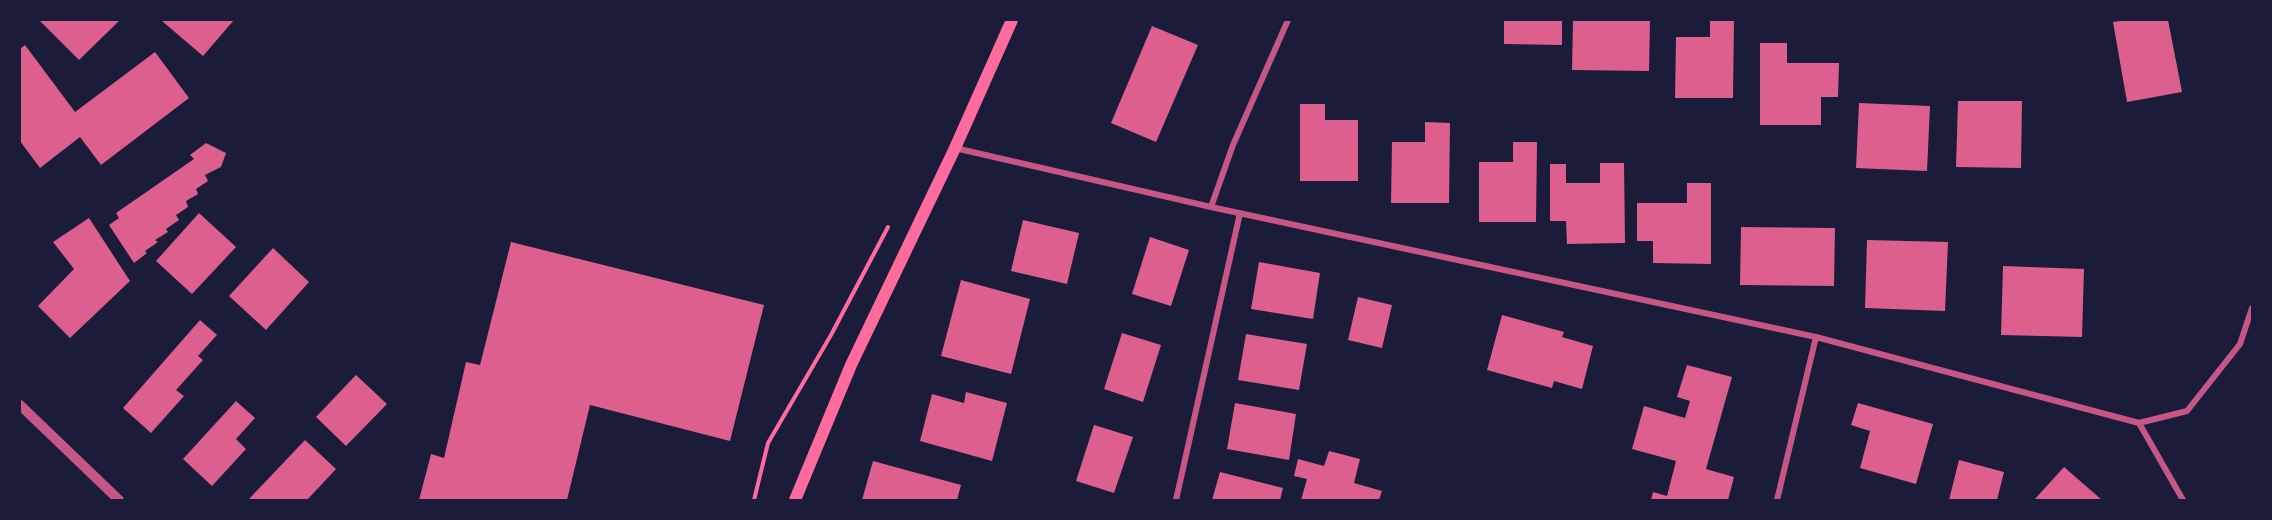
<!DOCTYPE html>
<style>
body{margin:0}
#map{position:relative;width:2272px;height:520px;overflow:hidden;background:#1b1b3a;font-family:"Work Sans",sans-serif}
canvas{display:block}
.frame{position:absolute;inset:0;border:21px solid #1b1b3a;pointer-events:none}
</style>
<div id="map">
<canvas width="2272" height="520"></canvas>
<div class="frame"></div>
</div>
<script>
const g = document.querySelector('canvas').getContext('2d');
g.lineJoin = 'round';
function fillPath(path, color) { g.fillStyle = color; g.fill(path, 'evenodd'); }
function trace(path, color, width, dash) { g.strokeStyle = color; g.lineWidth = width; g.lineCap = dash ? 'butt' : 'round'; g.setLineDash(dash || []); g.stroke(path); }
fillPath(new Path2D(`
 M39 20H120L79 60Z
 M163 20H234L203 56 162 21Z
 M1504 20H1562V45L1504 44Z
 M1573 20H1650L1649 71 1572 70Z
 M1710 20H1734L1733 98H1675L1676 37H1710Z
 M2127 20H2168L2182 92 2127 102 2113 22Z
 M1152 26 1198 45 1156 142 1111 123Z
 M1760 43H1787V63H1839L1838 97H1821V125H1760Z
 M25 45 75 112 155 52 189 98 101 165 80 137 40 168 20 141V49Z
 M1958 101H2022L2021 168 1956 167Z
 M1859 103 1930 106 1927 171 1856 168Z
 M1300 104H1325V120H1358V181H1300Z
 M1425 122 1450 123 1449 203H1391L1392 142H1425Z
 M1513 142H1537L1536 222H1479V162H1513Z
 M206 143 226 153 221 167 205 175 208 181 196 189 198 194 186 201 188 207 176 215 179 220 166 229 168 232 155 240 158 242 145 251 147 253 134 263 109 225 119 218 116 213 194 159 190 155Z
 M1600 163H1624L1625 243 1567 244 1566 221H1550V164H1566V183H1600Z
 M1687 183H1711V264L1653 263V241H1637V203H1687Z
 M199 213 236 247 192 294 156 261Z
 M89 218 130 281 70 338 38 306 74 269 53 242Z
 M1023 220 1079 233 1067 284 1011 271Z
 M1741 227 1835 228 1834 286 1740 285Z
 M1150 237 1189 250 1171 306 1132 294Z
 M1867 240 1948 242 1945 311 1865 308Z
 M511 242 764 305 730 441 590 405 567 500H419L431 454 444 458 466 362 480 365Z
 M273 248 309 282 266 330 229 296Z
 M1259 262 1320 273 1313 319 1251 309Z
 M2003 266 2084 269 2082 337 2001 335Z
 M961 280 1030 299 1011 374 941 356Z
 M1358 297 1392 305 1382 348 1348 340Z
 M1502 315 1564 332 1562 337 1593 346 1582 389 1554 381 1552 388 1487 370Z
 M200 320 217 335 198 356 203 360 176 390 184 396 151 433 123 408Z
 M1122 333 1161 345 1143 402 1104 389Z
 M1246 334 1307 344 1299 390 1238 380Z
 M1687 365 1732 377 1706 469 1734 477 1728 500H1651L1653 492 1667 496 1676 461 1632 449 1644 406 1685 418 1690 401 1677 397Z
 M356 375 387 404 346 446 316 417Z
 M966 392 1007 403 992 461 920 441 932 394 964 403Z
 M236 401 255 418 236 439 246 449 212 486 183 459Z
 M1235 403 1296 414 1289 460 1227 449Z
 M1858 403 1933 424 1916 484 1860 468 1870 431 1851 425Z
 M1094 425 1133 437 1114 493 1076 481Z
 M305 440 336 469 307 500H248Z
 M1329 451 1360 459 1354 483 1382 491 1379 500H1301L1307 479 1294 476 1298 459 1324 466Z
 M1959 460 2004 472 1997 500H1949Z
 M873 461 961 485 957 500H862Z
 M2064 467 2102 500H2034Z
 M1220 472 1283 488 1280 500H1212Z`), '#dd5f8e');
trace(new Path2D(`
 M754 500 768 443 831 335 888 227`), '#ff6b9d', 4);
trace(new Path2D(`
 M955 148 1211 207 1816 337 2139 423 2183 500
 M1211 207 1233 145 1288 20
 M2139 423 2187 411 2240 344 2252 308
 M1176 500 1240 213
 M1777 500 1816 337`), '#c65784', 6);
trace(new Path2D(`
 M20 405 119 500`), '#c65784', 10);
trace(new Path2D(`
 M795 500 851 365 955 148 1012 20`), '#ff6b9d', 12);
</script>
